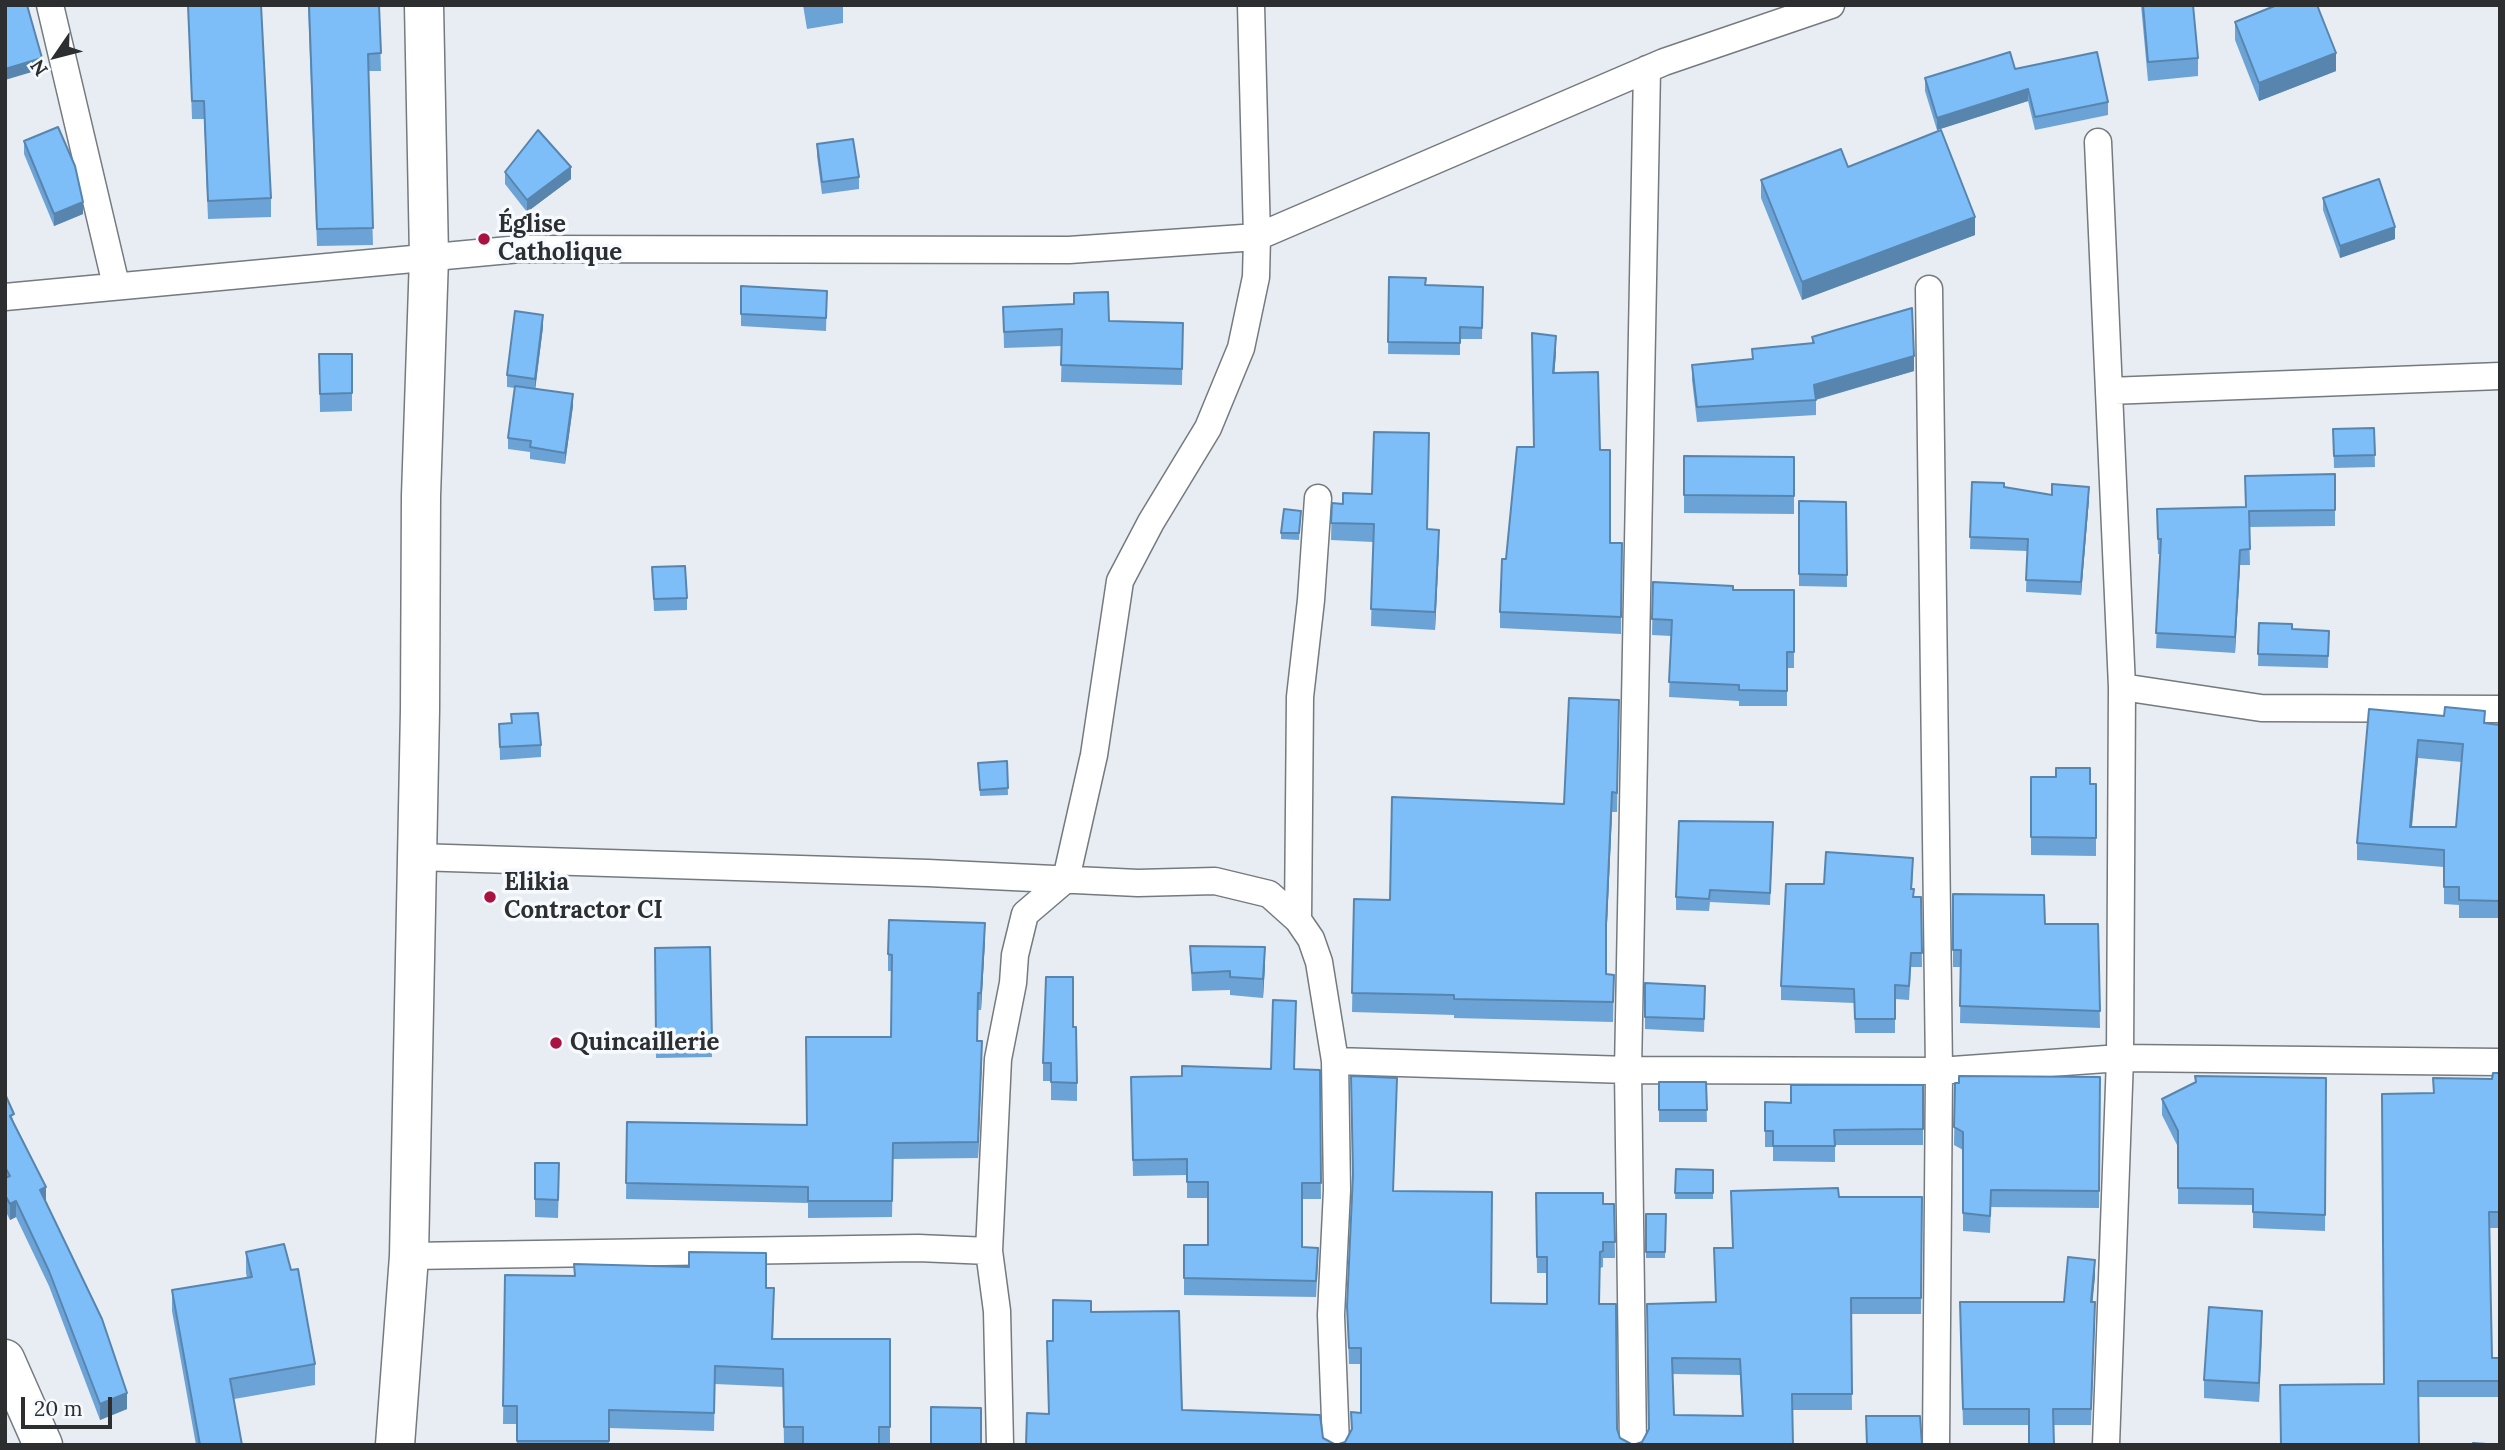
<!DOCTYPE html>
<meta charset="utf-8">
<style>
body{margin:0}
#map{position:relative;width:2505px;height:1450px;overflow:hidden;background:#e7edf2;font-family:Lora,serif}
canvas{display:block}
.frame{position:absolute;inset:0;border:7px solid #2c2e30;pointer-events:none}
.north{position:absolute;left:21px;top:21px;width:70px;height:70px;-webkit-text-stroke:5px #f6fafe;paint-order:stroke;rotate:235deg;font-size:19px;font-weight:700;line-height:28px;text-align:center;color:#2c2e30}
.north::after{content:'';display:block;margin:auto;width:24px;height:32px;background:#2c2e30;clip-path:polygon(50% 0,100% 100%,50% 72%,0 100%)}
.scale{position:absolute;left:21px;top:1397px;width:91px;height:32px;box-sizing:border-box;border:4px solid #2c2e30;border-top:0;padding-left:9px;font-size:21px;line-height:24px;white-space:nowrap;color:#2c2e30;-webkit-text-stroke:5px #f6fafe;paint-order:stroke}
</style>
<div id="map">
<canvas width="2505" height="1450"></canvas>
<div class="frame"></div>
<div class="north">N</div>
<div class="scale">20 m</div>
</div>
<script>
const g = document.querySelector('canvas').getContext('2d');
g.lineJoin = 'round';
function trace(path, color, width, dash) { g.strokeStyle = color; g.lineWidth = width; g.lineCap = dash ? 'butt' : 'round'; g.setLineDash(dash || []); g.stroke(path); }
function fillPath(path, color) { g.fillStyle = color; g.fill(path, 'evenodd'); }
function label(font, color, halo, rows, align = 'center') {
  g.font = font + ' Lora,serif'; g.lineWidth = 7; g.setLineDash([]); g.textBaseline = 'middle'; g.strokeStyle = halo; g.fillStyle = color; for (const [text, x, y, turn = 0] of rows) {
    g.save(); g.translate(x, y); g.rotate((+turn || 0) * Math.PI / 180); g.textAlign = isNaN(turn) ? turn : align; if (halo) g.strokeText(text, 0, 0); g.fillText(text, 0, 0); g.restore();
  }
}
const street = new Path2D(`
 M50 5 116 285
 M2098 142 2122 687 2120 1058 2106 1445
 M1929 289 1939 1071 1936 1445
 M5 297 520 249 1069 250 1257 237 1664 62 1831 5
 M2109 391 2500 376
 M2122 687 2261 708 2500 709
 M416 857 928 873 1138 883 1215 881 1269 894 1298 920 1311 939 1319 962 1335 1061 1337 1190 1331 1315 1336 1445
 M1298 920 1300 697 1311 600 1318 498
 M1335 1061 1628 1070 1939 1071 2120 1058 2500 1062
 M409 1256 918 1248 989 1251
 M1000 1445 997 1311 989 1251 998 1059 1013 983 1015 955 1025 914 1066 879 1094 755 1120 581 1151 522 1208 428 1241 348 1256 277 1257 237 1251 5
 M1633 1445 1628 1070 1647 69`);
const secondary = new Path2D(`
 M5 1359 43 1445
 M395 1445 409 1256 420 710 421 496 429 257 424 5`);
trace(street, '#757a7f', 29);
trace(secondary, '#757a7f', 41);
trace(street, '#fff', 26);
trace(secondary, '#fff', 38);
fillPath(new Path2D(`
 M188 5 271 198V217L208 219 204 119H192Z
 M308 5H379L381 71H368L373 245 317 246Z
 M803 5H843V23L807 29Z
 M2141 5H2193L2198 58V76L2148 81Z
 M2235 22 2336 71 2259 101 2235 40Z
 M2015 69 2108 102V115L2035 130 2028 101 1937 130 1925 91V78Z
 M24 141 83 214 54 226 24 154Z
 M817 144 859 177V189L822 194 817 156Z
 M1848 167 1975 235 1802 300 1761 198V180Z
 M505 172 571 179 527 212 505 184Z
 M2323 198 2395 239 2340 258 2323 210Z
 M1389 277 1425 285 1483 287 1482 339H1460V355L1388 354Z
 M741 286 827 291 826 331 741 326Z
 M1074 293 1109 321 1183 323 1182 385 1061 382 1062 346 1004 348 1003 307 1074 304Z
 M543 327 535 389 573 406 565 464 530 459V452L508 449V438L515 388 507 387V375Z
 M1812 337 1914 371 1816 400V415L1697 422 1692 380V365L1752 359V349L1812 343Z
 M1556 353 1554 373 1600 450 1610 543H1622L1621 634 1500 628V612L1506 559Z
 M319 354H352V411L320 412Z
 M2374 428 2375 467 2334 468 2333 429Z
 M1684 456 1794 457V514L1684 513Z
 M2335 474V526L2249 527 2250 565H2240L2235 653 2156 648 2160 554H2158L2157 509 2246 507Z
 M1972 482 2052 495 2089 499 2081 595 2026 592 2027 551 1970 549Z
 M1799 501 1846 502 1847 587 1799 586Z
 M1332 503 1427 529 1439 547 1435 630 1371 626 1373 542 1331 540Z
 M1301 511 1299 540 1281 539V533Z
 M652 567 687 598V610L654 611Z
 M1653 582 1733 590H1794V668H1787V706H1739V701L1669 697 1671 636 1652 635Z
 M2259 623 2292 629 2329 631 2328 668 2258 666Z
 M1619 700 1617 812H1612L1606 945V974L1614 975 1613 1022 1454 1018V1015L1352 1012 1354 899 1390 900 1564 804Z
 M2369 709 2500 725V918H2459V905L2444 904V867L2357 860V843ZM2418 758 2462 762 2456 827H2412Z
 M511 714 541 745V757L500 760 499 724 511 723Z
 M1007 761 1008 795 980 796 978 763Z
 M2031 777H2056L2090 784H2096V856L2031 855Z
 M1773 834 1770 905 1710 902 1709 911 1676 910V897Z
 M1913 872 1912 889 1914 897H1921L1922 967H1911L1909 1000 1895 999V1033H1855L1854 1003 1781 1000V986L1824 884Z
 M1953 894 2045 924H2098L2100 1028 1960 1023 1961 967H1953Z
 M985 940 981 1010H978L977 1041 982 1057 978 1158 893 1159 892 1217 808 1218V1203L626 1199 627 1122 807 1125 891 1037 892 971H888V954Z
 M1190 946 1265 965 1263 998 1230 995V990L1192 991Z
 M710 947 712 1057 656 1058 655 948Z
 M1645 983 1705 999 1704 1032 1645 1029Z
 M1073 1027 1077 1083V1101L1051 1100V1081H1043V1063Z
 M1295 1069 1320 1070 1321 1199H1302V1247L1318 1264 1316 1297 1184 1295V1245H1208V1198H1187V1175L1133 1176 1131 1077 1182 1076Z
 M2500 1073V1228H2489L2492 1358H2500V1397H2419L2384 1384 2434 1093 2492 1079Z
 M2100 1077 2099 1208 1991 1207 1990 1233 1963 1231V1150L1954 1145 1955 1083Z
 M2326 1078 2325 1231 2253 1228V1205L2178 1204V1147L2162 1115V1099Z
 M1659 1082H1706L1707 1122H1659Z
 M1923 1085V1145H1835V1162L1773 1161V1147H1765V1102L1791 1103Z
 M5 1094 14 1123 46 1202 127 1409 100 1420 49 1286 16 1217 10 1220 5 1210Z
 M535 1163 559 1181 558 1218 535 1217Z
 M1676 1169 1713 1170V1199H1675Z
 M1394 1191 1491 1303 1547 1304V1273H1537L1536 1193 1603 1204H1614L1615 1258H1603V1267L1600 1268 1599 1304 1617 1429 1620 1438 1633 1445 1642 1442 1648 1430 1647 1304 1715 1302 1733 1248 1731 1191 1839 1197H1922L1921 1314H1851L1852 1410H1793V1445H1026L1049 1414 1053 1341 1091 1312 1182 1410 1323 1438 1336 1445 1345 1442 1361 1413V1364H1349L1347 1306ZM1672 1374 1740 1375 1742 1416 1674 1415Z
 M1646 1214H1666L1665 1258H1646Z
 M246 1252 315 1364V1385L234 1399 242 1445H196L172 1311V1290L247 1278 246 1273Z
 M574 1264 766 1288 774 1306 773 1339H890V1445H784L783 1387 715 1384 714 1431 609 1428V1445H517V1424H503L505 1275 574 1276Z
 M2095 1276 2092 1302 2095 1318 2091 1425H1963L1960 1318 2064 1302Z
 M2262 1329 2259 1402 2204 1398V1380Z`), '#6ca3d6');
fillPath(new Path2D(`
 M2336 53V71L2259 101V83Z
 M42 58V69L5 80V69Z
 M2028 89V101L1937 130V118Z
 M571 167V179L527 212V200Z
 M83 202V214L54 226V214Z
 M1975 217V235L1802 300V282Z
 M2395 227V239L2340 258V246Z
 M543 315V327L535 391V379Z
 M1556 336V353L1553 390V373Z
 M1914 356V371L1814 400V385Z
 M573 394V406L565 464V453Z
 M2089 487V499L2081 595V582Z
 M1439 530V547L1435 630V612Z
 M2240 550V565L2235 653V637Z
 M2418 740V758L2410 845V827Z
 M1612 792V812L1606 945V925Z
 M985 923V940L981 1010V993Z
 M1265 947V965L1263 998V979Z
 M982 1041V1057L978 1158V1142Z
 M46 1187V1203L40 1190Z
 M16 1201V1217L10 1220V1204Z
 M2095 1260V1276L2091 1318V1302Z
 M2262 1311V1329L2259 1402V1383Z
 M127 1393V1409L100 1420V1404Z`), '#5885ae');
const building = new Path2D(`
 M5 5H27L42 58 5 69Z
 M188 5H261L271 198 208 201 204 101H192Z
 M309 5H379L381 53 368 54 373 228 317 229Z
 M2143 5H2193L2198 58 2148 62Z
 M2277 5H2317L2336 53 2259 83 2235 22Z
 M2010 52 2015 69 2097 52 2108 102 2035 117 2028 89 1937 118 1925 78Z
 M58 127 75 166 83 202 54 214 24 141Z
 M538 130 571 167 527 200 505 172Z
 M1941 130 1975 217 1802 282 1761 180 1841 149 1848 167Z
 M853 139 859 177 822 182 817 144Z
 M2379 179 2395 227 2340 246 2323 198Z
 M1389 277 1426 278 1425 285 1483 287 1482 328 1460 327V343L1388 342Z
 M741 286 827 291 826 318 741 314Z
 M1108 292 1109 321 1183 323 1182 369 1061 365 1062 329 1004 332 1003 307 1074 304V293Z
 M1912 308 1914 356 1814 385 1816 400 1697 407 1692 365 1753 359 1752 349 1814 343 1812 337Z
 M515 311 543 315 535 379 507 375Z
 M1532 333 1556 336 1553 373 1598 372 1600 450H1610V543H1622L1621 617 1500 612 1502 559H1506L1517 447H1534Z
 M319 354H352V393L320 394Z
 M515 386 573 394 565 453 530 447 531 441 508 438Z
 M2374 428 2375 455 2334 456 2333 429Z
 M1374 432 1429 433 1427 529 1439 530 1435 612 1371 609 1374 524 1331 523 1332 503 1343 504V493L1372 494Z
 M1684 456 1794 457V496L1684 495Z
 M2335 474V510L2249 511 2250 549 2240 550 2235 637 2156 633 2161 539H2158L2157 509 2246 507 2245 476Z
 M1972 482 2004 483V487L2052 495V484L2089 487 2081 582 2026 580 2028 539 1970 537Z
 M1799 501 1846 502 1847 575 1799 574Z
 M1284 509 1301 511 1299 533H1281Z
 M685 566 687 598 654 599 652 567Z
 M1653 582 1733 586V590H1794V652H1787V691L1739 690V685L1669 682 1672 620 1652 619Z
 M2259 623 2292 624V629L2329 631 2328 656 2258 654Z
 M1569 698 1619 700 1617 793 1612 792 1606 925V974L1614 975 1613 1002 1454 999V995L1352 993 1354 899 1390 900 1392 797 1564 804Z
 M2445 707 2485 711 2484 723 2500 725V901L2459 900V887H2444V850L2357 843 2369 709 2444 716ZM2418 740 2463 744 2456 827H2410Z
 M538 713 541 745 500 747 499 724 512 723 511 714Z
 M1007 761 1008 788 980 790 978 763Z
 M2056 768H2090V784H2096V838L2031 837V777H2056Z
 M1679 821 1773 822 1770 893 1710 890 1709 899 1676 897Z
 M1826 852 1913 858 1911 889H1914L1913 897H1921L1922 953H1911L1909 986 1895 985V1019H1855L1854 989 1781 986 1786 884H1824Z
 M1953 894 2044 895 2045 924H2098L2100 1011 1960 1006 1961 950H1953Z
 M889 920 985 923 981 993H978L977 1041H982L978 1142 893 1143 892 1201H808V1187L626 1183 627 1122 807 1125 806 1037H891L892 955 888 954Z
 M1190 946 1265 947 1263 979 1230 977V971L1192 973Z
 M710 947 712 1039H656L655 948Z
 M1046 977H1073V1027H1076L1077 1083 1051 1082V1063H1043Z
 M1645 983 1705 986 1704 1019 1645 1017Z
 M1273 1000 1296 1001 1294 1069 1320 1070 1321 1183H1302V1247L1318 1248 1316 1281 1184 1278V1245H1208V1182H1187V1159L1133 1160 1131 1077 1182 1076V1066L1271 1069Z
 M2493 1073H2500V1212H2489L2492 1358H2500V1381H2418L2419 1445H2281L2280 1385 2384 1384 2382 1094 2434 1093 2433 1078 2492 1079Z
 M1351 1076 1397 1078 1393 1191 1492 1192 1491 1303 1547 1304V1257H1537L1536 1193H1603V1204H1614L1615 1242H1603V1251L1600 1252 1599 1304H1616L1617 1429 1620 1438 1633 1445 1642 1442 1649 1429 1647 1304 1716 1302 1714 1248H1733L1731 1191 1838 1188 1839 1197H1922L1921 1298H1851L1852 1394H1792L1793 1445H1026L1027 1413 1049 1414 1047 1341H1053V1300L1091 1301V1312L1179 1311 1182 1410 1320 1415 1323 1438 1336 1445 1345 1442 1352 1429 1351 1412 1361 1413V1348H1349L1347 1306 1353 1174ZM1672 1358 1740 1359 1743 1416 1674 1415Z
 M1959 1076 2100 1077 2099 1191 1991 1190 1990 1216 1963 1213V1132L1954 1127 1955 1083H1959Z
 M2195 1076 2326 1078 2325 1215 2253 1212V1189L2178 1188V1131L2162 1099 2196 1082Z
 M1659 1082H1706L1707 1110H1659Z
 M1791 1085H1923V1129L1834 1130 1835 1146H1773V1131H1765V1102L1791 1103Z
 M5 1094 14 1114 10 1116 46 1187 40 1190 102 1319 127 1393 100 1404 49 1271 16 1201 10 1204 5 1195V1178L10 1176 5 1167Z
 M535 1163H559L558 1200 535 1199Z
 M1676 1169 1713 1170V1193H1675Z
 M1646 1214H1666L1665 1252H1646Z
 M284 1244 291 1270 298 1269 315 1364 230 1379 242 1445H200L172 1290 252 1277 246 1252Z
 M689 1252 766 1253V1288H774L772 1339H890V1427H879V1445H803V1427H784L783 1369 715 1366 714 1413 609 1410V1441H517V1406H503L505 1275 575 1276 574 1264 689 1267Z
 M2068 1257 2095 1260 2091 1302H2095L2091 1409H2053L2054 1445H2029V1409H1963L1960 1302H2064Z
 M2209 1307 2262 1311 2259 1383 2204 1380Z
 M931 1407 981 1408V1445H931Z
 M1866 1416H1920L1922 1445H1867Z
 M2473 1443 2500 1445H2473Z`);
fillPath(building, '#7dbef9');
trace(building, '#5885ae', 2);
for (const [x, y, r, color] of [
 [484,239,7,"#a91341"],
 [490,897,7,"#a91341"],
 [556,1043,7,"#a91341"]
]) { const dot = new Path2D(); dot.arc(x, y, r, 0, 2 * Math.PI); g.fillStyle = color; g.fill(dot); trace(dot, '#f6fafe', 2.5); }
label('bold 24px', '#2c2e30', '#f6fafe', [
 ["Église",498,225],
 ["Catholique",498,253],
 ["Elikia",504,883],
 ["Contractor CI",504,911],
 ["Quincaillerie",570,1043]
], 'left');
</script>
